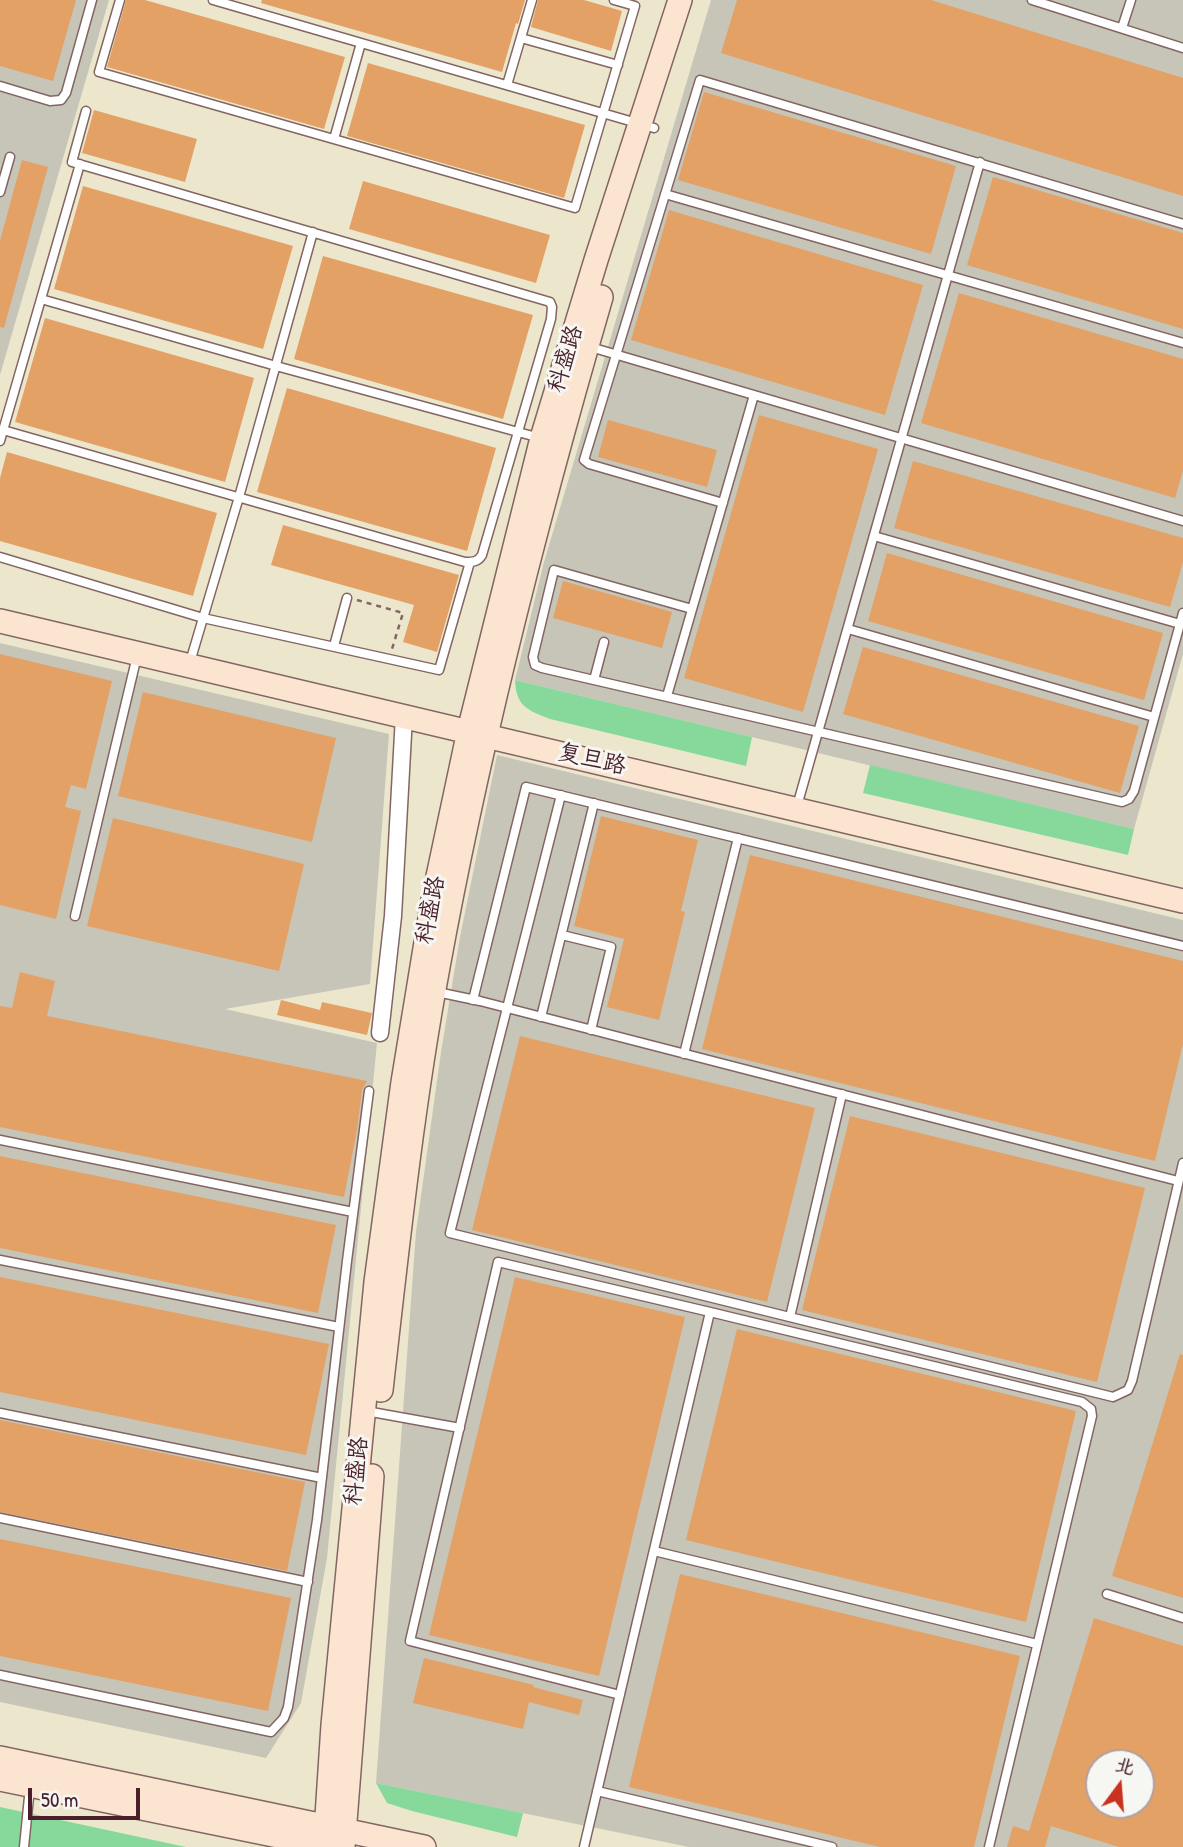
<!DOCTYPE html>
<meta charset="utf-8">
<style>
body{margin:0}
#map{position:relative;width:1183px;height:1847px;overflow:hidden;background:#ece7cc;font-family:"Patrick Hand","LXGW WenKai TC",sans-serif}
canvas{display:block}
.north{position:absolute;left:1085px;top:1749px;width:70px;height:70px;box-sizing:border-box;background:#f6f6f2;border:2px solid #b1a0a2;border-radius:50%;rotate:16deg;font-size:19px;font-weight:700;line-height:28px;text-align:center;color:#4a1f2b}
.north::after{content:'';display:block;margin:auto;width:24px;height:32px;background:#c8321e;clip-path:polygon(50% 0,100% 100%,50% 72%,0 100%)}
.scale{position:absolute;left:28px;top:1788px;width:112px;height:32px;box-sizing:border-box;border:4px solid #4a1f2b;border-top:0;padding-left:9px;font-size:21px;line-height:24px;white-space:nowrap;color:#4a1f2b;-webkit-text-stroke:5px #f6f6f2;paint-order:stroke}
</style>
<div id="map">
<canvas width="1183" height="1847"></canvas>
<div class="north">北</div>
<div class="scale">50 m</div>
</div>
<script>
const g = document.querySelector('canvas').getContext('2d');
g.lineJoin = 'round';
function fillPath(path, color) { g.fillStyle = color; g.fill(path, 'evenodd'); }
function trace(path, color, width, dash) { g.strokeStyle = color; g.lineWidth = width; g.lineCap = dash ? 'butt' : 'round'; g.setLineDash(dash || []); g.stroke(path); }
function label(font, color, halo, rows, align = 'center') {
  g.font = font + ' "Patrick Hand","LXGW WenKai TC",sans-serif'; g.lineWidth = 6; g.setLineDash([]); g.textBaseline = 'middle'; g.strokeStyle = halo; g.fillStyle = color; for (const [text, x, y, turn = 0] of rows) {
    g.save(); g.translate(x, y); g.rotate((+turn || 0) * Math.PI / 180); g.textAlign = isNaN(turn) ? turn : align; if (halo) g.strokeText(text, 0, 0); g.fillText(text, 0, 0); g.restore();
  }
}
fillPath(new Path2D(`
 M0 0H109L0 375Z
 M711 0H1183V654L1134 829 515 680 544 562Z
 M0 643 389 734 370 984 225 1009 377 1043 327 1558 301 1703 266 1758 0 1702Z
 M497 755 1183 920V1847H689L376 1783 416 1232 441 1052 460 937ZM1099 1763H1141V1805H1099Z`), '#c6c5b8');
fillPath(new Path2D(`
 M515 680 752 737 746 766 550 719C527 710 516 706 515 680Z
 M870 765 1134 829 1128 855 863 793Z
 M376 1783 523 1813 517 1837 412 1811 387 1803Z
 M0 1807 186 1847H0Z`), '#86d99b');
fillPath(new Path2D(`
 M0 0H76L53 81 0 66Z
 M126 0H145L345 57 324 129 107 67Z
 M262 0H525L518 24 516 23 502 72 261 3Z
 M538 0H584L622 11 611 51 531 27Z
 M737 0H931L1183 78V196L721 53Z
 M368 63 585 125 564 198 347 136Z
 M704 92 956 166 931 254 678 180Z
 M94 110 197 139 185 182 82 153Z
 M22 160 48 167 4 328 0 327V241Z
 M993 177 1183 233V329L967 265Z
 M363 181 550 235 536 283 349 229Z
 M83 186 293 246 263 349 54 289Z
 M669 210 923 285 885 415 631 340Z
 M323 256 533 315 503 419 294 359Z
 M959 293 1183 359V471L1175 498 921 423Z
 M45 318 254 378 225 482 15 422Z
 M287 388 496 448 467 551 257 492Z
 M759 415 878 449 803 712 684 678Z
 M608 420 717 450 707 487 598 457Z
 M7 452 217 513 193 596 0 541V478Z
 M913 461 1183 538V562L1170 607 894 528Z
 M283 525 459 575 437 652 403 642 414 605 271 565Z
 M887 553 1163 633 1144 700 868 621Z
 M563 581 672 612 662 648 553 618Z
 M863 647 1139 726 1120 793 843 714Z
 M0 654 112 681 86 789 71 785 65 807 81 811 56 919 0 905Z
 M143 692 336 738 312 842 118 796Z
 M601 816 698 840 681 911 685 912 659 1020 607 1007 624 939 574 926Z
 M113 818 304 864 279 971 87 926Z
 M750 855 1183 961V1044L1155 1161 702 1049Z
 M20 972 55 981 47 1016 367 1081 362 1090 357 1130 344 1197 0 1127V1006L12 1008Z
 M281 1000 320 1010 322 1002 372 1013 367 1035 277 1015Z
 M520 1036 815 1108 767 1302 472 1230Z
 M850 1116 1145 1188 1097 1382 802 1310Z
 M0 1156 336 1225 318 1313 0 1248Z
 M0 1277 329 1344 306 1455 0 1392Z
 M515 1277 685 1317 599 1676 429 1635Z
 M737 1329 1076 1411 1026 1622 686 1540Z
 M1180 1354 1183 1355V1598L1112 1576Z
 M0 1420 305 1482 287 1571 0 1512Z
 M0 1539 291 1598 268 1711 0 1656Z
 M680 1574 1020 1656 974 1847H880L629 1787Z
 M1094 1618 1183 1646V1847H1119L1051 1826 1045 1847H1007L1013 1826 1029 1831ZM1099 1763H1141V1805H1099Z
 M424 1658 534 1685 533 1687 583 1700 579 1715 529 1702 523 1729 413 1703Z`), '#e3a165');
const lane = new Path2D(`
 M120 0 99 72 575 208 635 6 614 0
 M213 0 654 128
 M1032 0 1183 48
 M1122 28 1131 0
 M521 38 618 65
 M507 85 532 0
 M0 86 50 101 61 100 66 93 92 0
 M334 139 361 43
 M0 192 10 157
 M665 194 1183 343
 M41 299 276 366 540 438
 M587 346 1183 521
 M3 430 465 562C473 562 478 562 482 555L551 319 552 307 550 302 72 162 86 111
 M0 441 80 164
 M723 503 589 464 584 460 700 80 1183 224
 M874 536 1180 624
 M0 557 203 618 439 670 470 562
 M692 609 554 570 533 657 535 665 542 668 1122 802 1129 799 1134 791 1183 613
 M848 629 1154 717
 M334 646 347 598
 M190 662 239 497 313 232
 M594 680 604 642
 M667 696 754 395
 M561 795 450 1233 1113 1397 1128 1390 1132 1381 1183 1163
 M797 806 980 162
 M75 916 137 656
 M562 935 611 947 591 1030
 M437 992 480 1001 1178 1181
 M473 1000 526 787 1183 946
 M541 1017 594 803
 M684 1054 738 838
 M0 1140 353 1212
 M0 1260 339 1327
 M710 1312 1082 1402 1091 1409 1092 1416 989 1847
 M790 1317 842 1094
 M366 1411 460 1428
 M0 1413 322 1478
 M0 1518 308 1582
 M654 1551 1037 1644
 M1107 1594 1183 1618
 M0 1675 271 1732 284 1718 288 1707 317 1520 347 1261 369 1091
 M597 1791 832 1847
 M24 1847 30 1787
 M584 1847 710 1312 498 1262 410 1641 620 1695`);
const street = new Path2D(`
 M380 1033 393 916 404 716`);
const secondary = new Path2D(`
 M0 621 1183 901
 M381 1390C397 1249 412 1107 438 967 479 741 537 517 601 297
 M0 1758 424 1847
 M0 1779 332 1847
 M325 1847 333 1725 376 1282 403 1082 433 900 469 731 542 438 596 260 680 0
 M343 1847 372 1476`);
trace(lane, '#836563', 11);
trace(street, '#836563', 19);
trace(secondary, '#836563', 26);
trace(new Path2D(`
 M357 600 403 613 392 649`), '#836563', 2.5, [5, 5]);
trace(lane, '#fff', 8);
trace(street, '#fff', 16);
trace(secondary, '#fce5d0', 23);
label('23px', '#4a1f2b', '#f6f6f2', [
 ["科盛路",566,359,-73],
 ["复旦路",592,760,13],
 ["科盛路",431,910,-79],
 ["科盛路",357,1471,-84]
]);
</script>
